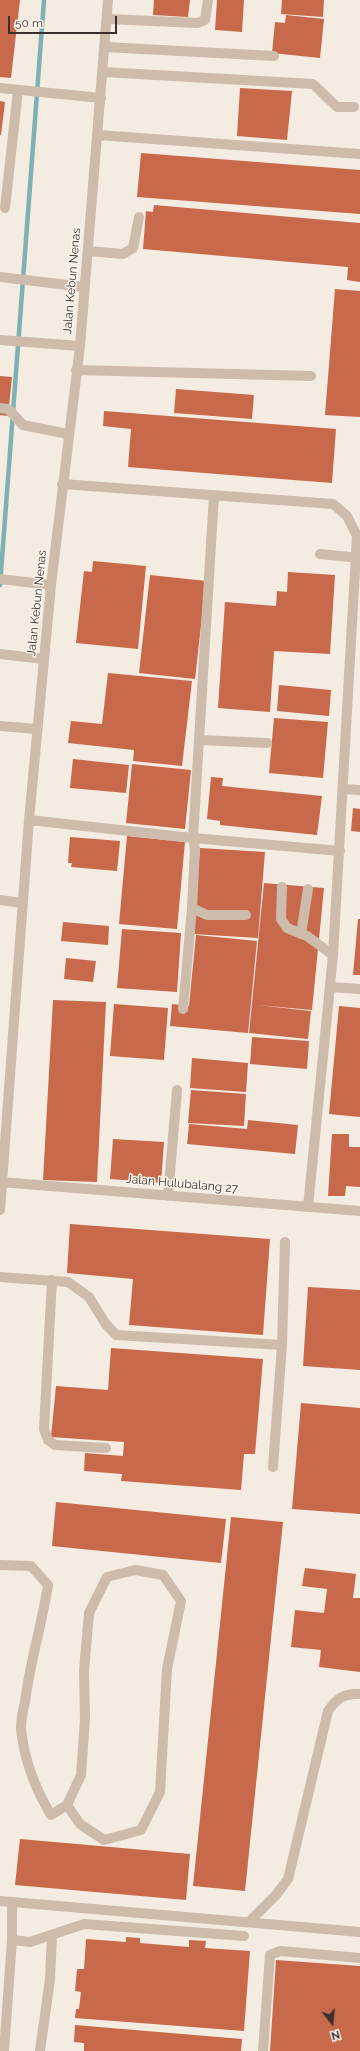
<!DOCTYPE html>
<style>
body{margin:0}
#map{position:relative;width:360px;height:2051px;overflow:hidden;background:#f4ebe1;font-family:Raleway,sans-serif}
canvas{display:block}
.north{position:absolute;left:312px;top:2003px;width:40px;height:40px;-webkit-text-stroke:3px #fbf5ee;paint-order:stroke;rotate:164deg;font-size:11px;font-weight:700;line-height:16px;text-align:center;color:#3b302b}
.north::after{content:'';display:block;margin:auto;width:14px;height:18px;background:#3b302b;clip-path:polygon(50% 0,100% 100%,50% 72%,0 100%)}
.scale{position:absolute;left:8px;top:16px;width:109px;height:18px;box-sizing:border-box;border:2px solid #3b302b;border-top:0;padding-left:5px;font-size:12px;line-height:14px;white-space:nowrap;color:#3b302b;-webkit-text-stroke:3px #fbf5ee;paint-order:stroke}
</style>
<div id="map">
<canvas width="360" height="2051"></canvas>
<div class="north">N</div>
<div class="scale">50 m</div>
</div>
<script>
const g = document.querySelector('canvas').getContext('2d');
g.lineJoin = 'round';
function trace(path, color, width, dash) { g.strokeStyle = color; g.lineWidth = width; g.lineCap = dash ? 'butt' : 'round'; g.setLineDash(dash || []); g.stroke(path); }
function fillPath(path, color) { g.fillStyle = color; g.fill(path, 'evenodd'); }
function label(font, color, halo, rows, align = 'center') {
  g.font = font + ' Raleway,sans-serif'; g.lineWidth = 3; g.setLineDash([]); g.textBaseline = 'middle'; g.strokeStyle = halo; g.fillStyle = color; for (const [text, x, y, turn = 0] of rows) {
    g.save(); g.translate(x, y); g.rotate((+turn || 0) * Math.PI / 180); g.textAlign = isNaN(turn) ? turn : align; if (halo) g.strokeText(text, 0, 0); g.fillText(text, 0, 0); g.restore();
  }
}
trace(new Path2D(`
 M0 585 44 0`), '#7fb0b2', 4.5);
fillPath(new Path2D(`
 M0 0H20L11 78 0 77Z
 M154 0H190L188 17 153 15Z
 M217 0H244L242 32 215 30Z
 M282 0H324L323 17 281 14Z
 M286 15 324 19 320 58 272 53 275 22 285 23Z
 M240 88 292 91 287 140 237 136Z
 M0 101 5 102 1 135H0Z
 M141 153 360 170V214L137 197Z
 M154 205 360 223V282L347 280 348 267 143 249 146 211 153 212Z
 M335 289 360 291V417L325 415Z
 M0 376 12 377 8 416 0 415Z
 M176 389 254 395 252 419 174 413Z
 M104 411 336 429 332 483 128 467 131 429 103 426Z
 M93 561 146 566 138 649 76 643 84 571 92 572Z
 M288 572 335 575 330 654 274 651 270 712 218 708 225 602 276 606 277 591 287 592Z
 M150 575 206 581 195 679 139 673Z
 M108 673 192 681 182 766 133 761 134 750 68 743 71 721 102 724Z
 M279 685 331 690 329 716 277 711Z
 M274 718 328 722 323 778 269 773Z
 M73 759 129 765 126 793 70 788Z
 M132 764 191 770 185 829 126 823Z
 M211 777 223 778 222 786 322 796 317 835 220 825V821L207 819Z
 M353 808 360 809V832L351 831Z
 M127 836 185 842 177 929 119 924Z
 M70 837 120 841 117 871 71 867 72 863H68Z
 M200 848 265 852 258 938 193 934Z
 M264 883 324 888 312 1010 257 1005 311 1011 308 1039 249 1033Z
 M358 919H360V975H353Z
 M63 922 109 926 108 945 61 941Z
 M122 929 181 933 177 992 117 988Z
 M196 935 257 941 248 1033 170 1026 172 1004 189 1006Z
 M66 958 96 961 93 982 64 979Z
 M53 1000 106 1002 97 1182 43 1180Z
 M114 1004 168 1008 164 1060 110 1056Z
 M339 1006 360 1008V1117L329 1114Z
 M252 1037 309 1041 307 1069 250 1064Z
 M192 1058 248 1063 246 1092 190 1088Z
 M191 1090 246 1094 244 1126 188 1123Z
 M248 1120 298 1125 295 1154 187 1144 189 1124 247 1129Z
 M332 1134H349V1147H360V1187L346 1186 345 1196H328Z
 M113 1139 164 1142 161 1183 110 1179Z
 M70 1224 270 1239 263 1335 129 1325 133 1279 67 1273Z
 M308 1287 360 1290V1370L303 1366Z
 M111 1348 263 1359 255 1454H244L241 1490 121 1481 122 1474 84 1471 85 1453 123 1456 124 1442 51 1437 56 1386 108 1390Z
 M301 1403 360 1408V1514L292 1509Z
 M56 1502 226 1519 221 1563 52 1546Z
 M231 1517 283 1522 245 1891 193 1886Z
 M305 1568 356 1574 353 1598H360V1672L319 1667 321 1650 291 1647 295 1610 324 1613 327 1589 302 1586Z
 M20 1839 190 1854 186 1900 15 1885Z
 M126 1937 140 1938V1943L189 1947V1940L206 1941 205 1948 250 1951 244 2031 75 2018 76 2009H79L81 1992 75 1991 77 1969H84L86 1939 126 1942Z
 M276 1960 360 1966V2051H270Z
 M75 2025 242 2039 241 2051H84V2043L74 2042Z`), '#c8694b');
trace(new Path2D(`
 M107 19 198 23 205 20 208 0
 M105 47 274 56
 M103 72 313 84 337 107H354
 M0 88 101 98
 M98 135 360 154
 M5 208 18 90
 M88 251 123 254 133 248 139 217
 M0 277 85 287
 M0 340 80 346
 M76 370 311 376
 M0 408 8 409 23 425 68 434
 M62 484 333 504 347 516 357 536 333 955 308 1207
 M214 495 193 838 340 851
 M320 554 360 558
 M0 579 51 585
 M0 654 44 659
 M0 726 37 729
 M199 740 267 743
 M344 789 360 790
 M29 820 193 838 195 849 192 908 183 1009
 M282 887 281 919 287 928 307 936 333 955
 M0 900 22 903
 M192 908 207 915H246
 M301 934 308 889
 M330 987 360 989
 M0 1182 360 1211
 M168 1196 177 1090
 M0 1210 29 820 51 585 80 346 108 0
 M0 1277 68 1282 89 1297 105 1323 116 1335 282 1345
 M52 1280 44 1429 48 1440 55 1445 106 1448
 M273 1467 282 1345 285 1242
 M0 1565 31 1566 48 1585C42 1624 30 1662 25 1702 23 1710 21 1720 21 1729 24 1759 36 1790 51 1815L67 1805 81 1775 85 1719 84 1671 89 1613 107 1577 135 1570 163 1575 181 1601 167 1669 160 1792 141 1830 104 1840 80 1824 67 1805
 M0 1901 360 1932
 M249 1922 276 1895 288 1879 328 1711C337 1698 344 1693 360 1694
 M12 1940 30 1942 84 1924 244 1936
 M4 2051 12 1940V1902
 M40 2051 50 1979 52 1935
 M263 2051 270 1955 280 1951 360 1958`), '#cdbbac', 10);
label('12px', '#3b302b', '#fbf5ee', [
 ["Jalan Kebun Nenas",72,281,-85],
 ["Jalan Kebun Nenas",37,603,-84],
 ["Jalan Hulubalang 27",182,1184,5]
]);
</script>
